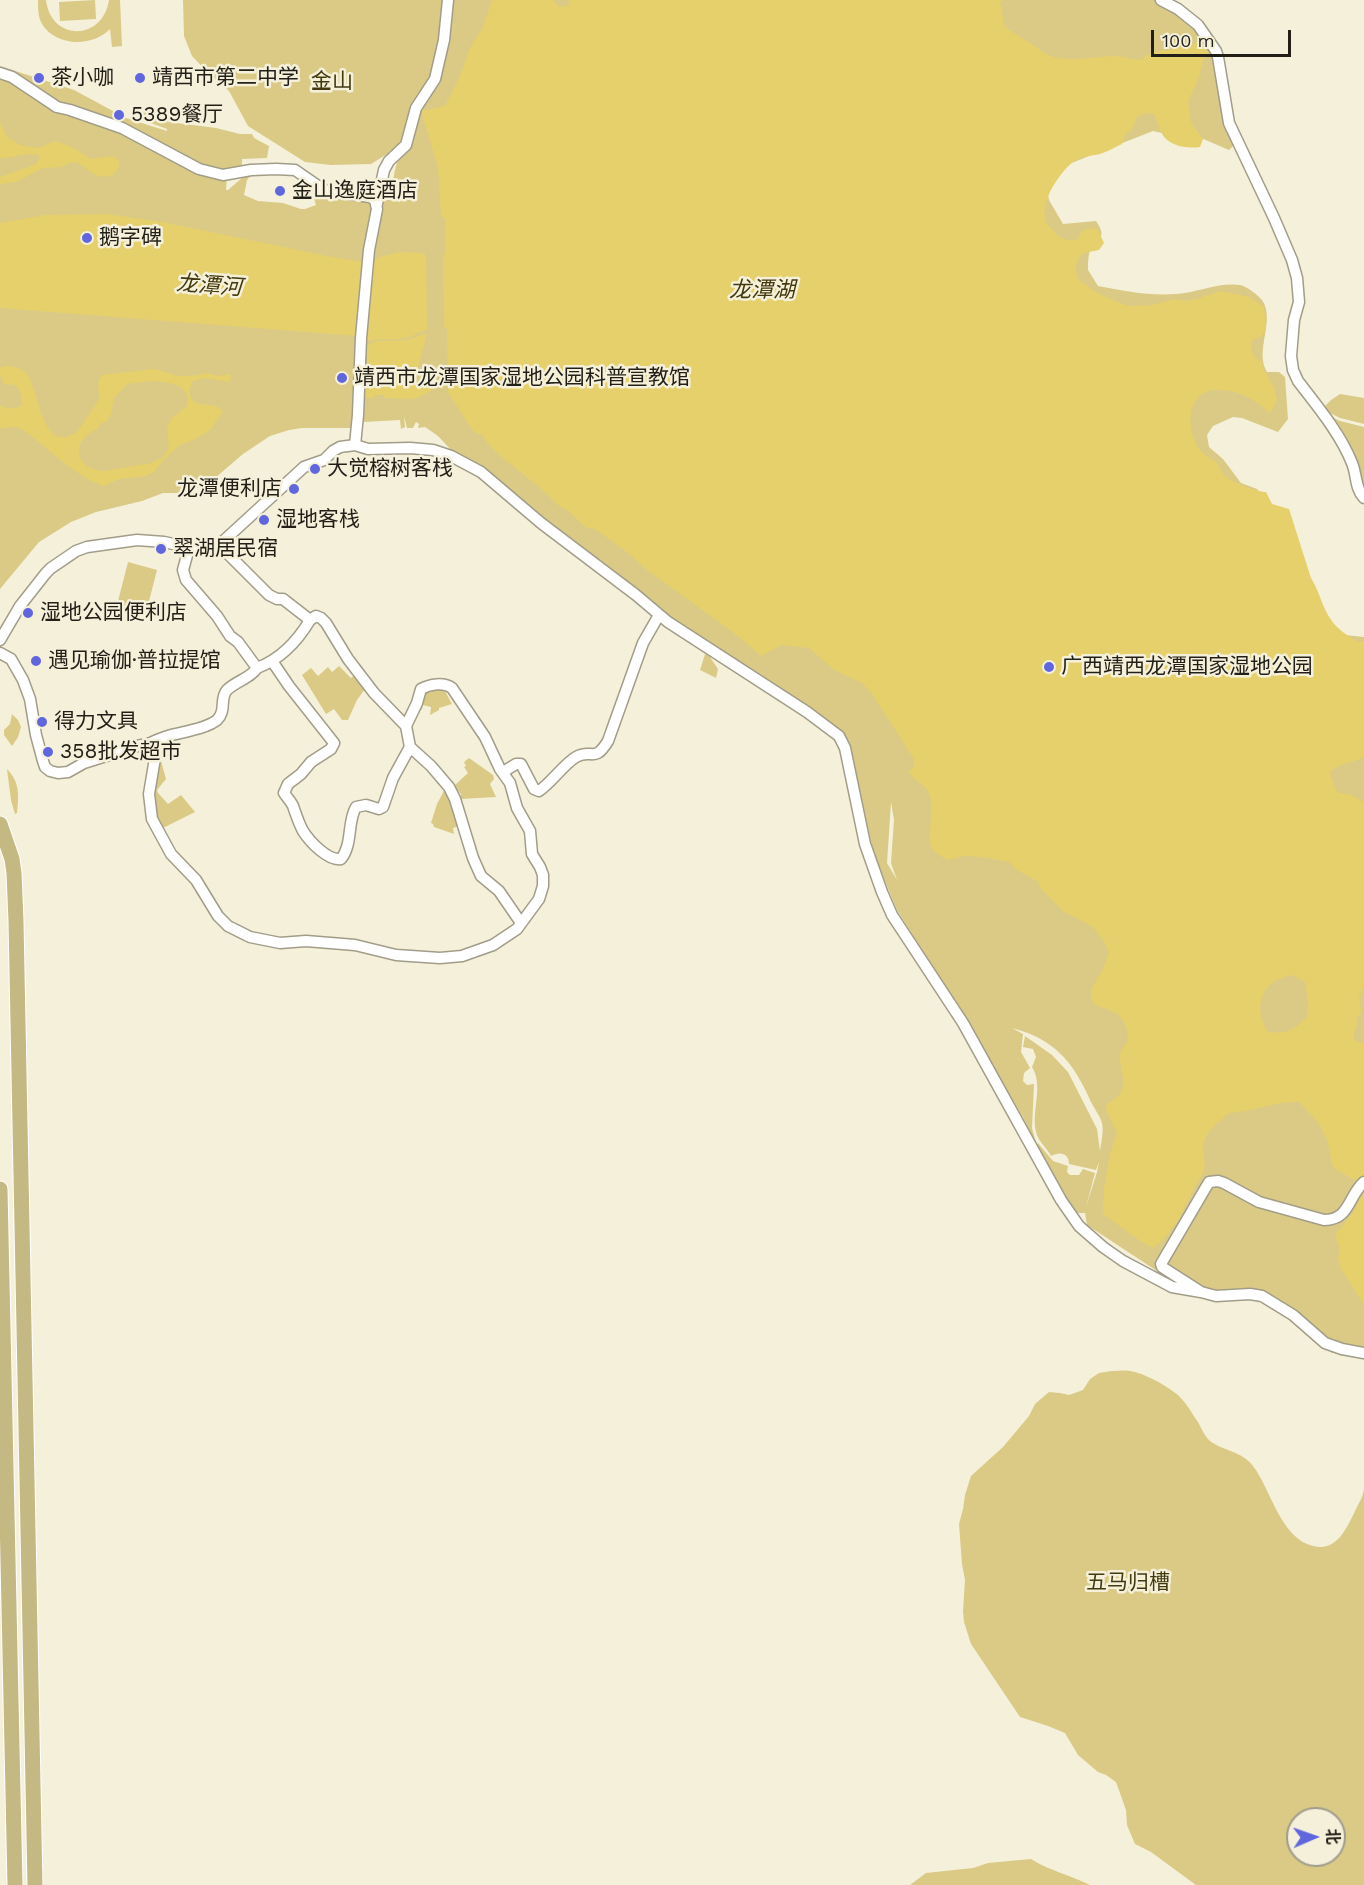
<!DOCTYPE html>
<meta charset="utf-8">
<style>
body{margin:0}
#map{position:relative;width:1364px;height:1885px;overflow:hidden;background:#f5f0da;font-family:"Work Sans","Noto Sans SC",sans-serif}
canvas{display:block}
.north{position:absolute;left:1286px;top:1807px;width:60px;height:60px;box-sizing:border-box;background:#f5f0da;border:2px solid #a09c8c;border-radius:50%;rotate:88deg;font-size:16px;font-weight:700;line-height:24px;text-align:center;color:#211f17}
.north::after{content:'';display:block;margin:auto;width:21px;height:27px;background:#6066de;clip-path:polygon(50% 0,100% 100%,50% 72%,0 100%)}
.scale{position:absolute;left:1151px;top:30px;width:140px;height:27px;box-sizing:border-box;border:3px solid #211f17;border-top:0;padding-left:8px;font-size:18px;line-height:21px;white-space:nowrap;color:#211f17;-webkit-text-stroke:4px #f5f0da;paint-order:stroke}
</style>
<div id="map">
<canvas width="1364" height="1885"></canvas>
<div class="north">北</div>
<div class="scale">100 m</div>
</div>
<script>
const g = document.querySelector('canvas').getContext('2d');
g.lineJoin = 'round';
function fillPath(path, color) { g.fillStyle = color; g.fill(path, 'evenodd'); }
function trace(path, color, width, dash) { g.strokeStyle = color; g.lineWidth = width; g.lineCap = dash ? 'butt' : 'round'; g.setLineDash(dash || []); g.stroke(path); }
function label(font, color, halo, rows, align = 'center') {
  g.font = font + ' "Work Sans","Noto Sans SC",sans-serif'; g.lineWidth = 5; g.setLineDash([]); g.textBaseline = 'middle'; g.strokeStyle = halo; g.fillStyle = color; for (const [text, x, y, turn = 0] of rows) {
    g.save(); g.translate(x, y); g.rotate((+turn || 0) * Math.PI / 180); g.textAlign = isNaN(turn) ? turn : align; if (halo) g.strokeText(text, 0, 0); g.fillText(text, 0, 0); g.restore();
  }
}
fillPath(new Path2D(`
 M38 0H46C51 42 103 41 109 0H120L122 46 112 47 110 29C93 47 56 47 42 24 38 17 38 8 38 0Z
 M95 0 96 19 60 21 59 2Z
 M183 0H1161L1192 23 1218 57 1234 145 1229 150 1201 138 1180 137 1153 131 1069 164 1046 181 1049 200 1063 224 1096 221C1109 239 1095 239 1090 251 1088 256 1088 264 1088 270L1098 286C1124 291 1149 296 1176 294 1196 293 1219 282 1240 285 1246 286 1258 295 1262 300 1276 320 1254 351 1267 372H1279L1285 377 1288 419 1278 432 1242 418 1233 417 1213 426 1207 435 1209 447 1223 459 1241 483 1257 489 1271 507 1312 620 1339 629 1345 635 1364 637V1355L1332 1353 1278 1305 1201 1287 1163 1275 1087 1225 1085 1213H1078L1073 1210 1036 1146 1038 1143 1053 1161 1068 1166 1067 1172 1070 1175H1079L1083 1169 1095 1173 1086 1207 1097 1172 1099 1162 1096 1170 1069 1164C1069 1153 1060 1151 1051 1156 1046 1147 1038 1141 1036 1132 1031 1111 1044 1086 1032 1067L1036 1057 1033 1049 1023 1047 1025 1036 1052 1055 1068 1072 1097 1129 1100 1151C1101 1143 1104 1131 1102 1123 1100 1116 1094 1108 1091 1102 1074 1063 1055 1039 1012 1028L1023 1034 1021 1052 1030 1068 1024 1073 1023 1081 1027 1085 1034 1084 1032 1128 1035 1139 1034 1142 1024 1119 958 1007 897 910 874 855 850 748 651 612 453 452 438 436 425 427 418 428 419 424 416 422 413 428H407L404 416 405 427 401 429 400 420 363 422V419H359L351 428H302L289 430 270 436 243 454 215 478 197 488 181 493H163L142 501 96 512 71 522 39 542 0 589V66L74 90 126 118 167 131V129L140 119 144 107 169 122 216 128 240 134H252L254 138 269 146 267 158 242 159V168L227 175 226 190H228L242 178 251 175 247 180 244 195 258 201 283 203 301 209H305L316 205 313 195 316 190 333 198 390 195 395 170 403 141 397 148 371 164 331 165 305 162 248 126 229 91 210 75 192 56 184 36ZM891 802 894 820 891 863 897 880 887 863Z
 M1340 394 1364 398V424L1340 418 1322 409 1331 400Z
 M1326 414 1340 421 1364 427V494Z
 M128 562 157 570 146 613 117 605Z
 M706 651 718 669 716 678 700 670Z
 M339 666 351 678 357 673 365 689 357 700 348 720H342L334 709 326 714 302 675 311 668 318 676 328 667 332 672Z
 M439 688 445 691 452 704 439 708V710L430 715 431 707 423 705 422 710 415 708 423 691Z
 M12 714 18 720 21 727 18 737 12 746 4 735V730L10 724Z
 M469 758 493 775 494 779 490 784 496 797 461 799V794L454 786 468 773 464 767 466 766 464 762Z
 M158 761H161L166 779 157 790 158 793 168 804 181 795 195 812 161 829 153 799Z
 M7 769C20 782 19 796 17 813L15 814 11 800Z
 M445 789 454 807 460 826 453 828 454 834 434 827 433 824 431 823 437 804Z
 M1112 1371C1118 1371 1124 1370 1130 1371 1144 1373 1168 1386 1179 1396 1185 1402 1191 1411 1195 1418 1201 1425 1203 1435 1210 1441 1223 1451 1242 1451 1253 1466 1270 1488 1279 1532 1307 1544 1336 1556 1346 1529 1356 1509 1360 1501 1363 1497 1364 1488V1885H1196L1151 1852 1135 1844 1127 1825 1126 1810 1116 1782 1106 1775 1098 1772 1078 1755 1065 1733 1048 1726 1020 1717 971 1644 964 1622 963 1611 965 1580 962 1564 959 1524 963 1509 965 1495 971 1476 1003 1447 1029 1416 1035 1404 1049 1392 1060 1393 1069 1395 1083 1390 1090 1379 1099 1373ZM1298 1819H1334V1855H1298Z
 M1031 1859C1050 1871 1070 1875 1090 1885H910L926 1873 973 1868 988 1863Z`), '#daca85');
fillPath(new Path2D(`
 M492 0H553L559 7 569 5V0H1003L1000 3 1005 27 1048 55C1069 64 1094 56 1116 56 1125 56 1132 60 1141 60 1155 47 1175 51 1191 45 1199 42 1205 36 1213 35L1216 40 1215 46 1204 58 1197 82 1192 92 1188 103 1191 123 1203 139 1200 147C1187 149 1167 146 1161 132 1158 126 1157 120 1154 114L1146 113 1137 117 1132 129 1125 135 1122 144C1115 147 1107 152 1100 154 1091 156 1081 156 1073 162 1059 173 1037 205 1047 224 1049 227 1052 229 1054 231 1060 239 1068 242 1078 239L1081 232 1090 228 1098 230 1104 243 1099 250 1083 253 1078 259 1075 269 1078 279 1095 292 1118 302 1128 306 1152 305 1175 299 1185 301 1197 299 1220 291 1249 297 1264 307 1266 330 1260 338 1253 339C1249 349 1252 357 1262 362L1263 368 1274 388 1277 400 1274 405 1272 410 1268 413C1259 397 1218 382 1202 394 1185 406 1189 434 1199 449 1204 455 1211 458 1217 463 1220 467 1221 471 1224 475 1230 482 1257 492 1266 492L1272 504 1289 509 1311 578C1324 600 1323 619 1347 635 1353 639 1356 642 1364 642V757C1354 763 1337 763 1330 773L1335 788 1339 793 1349 794 1364 802V987L1359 997 1361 1012 1357 1018V1026L1353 1033 1355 1041 1364 1043V1189L1362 1184C1354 1179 1344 1175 1337 1170 1329 1164 1331 1152 1328 1144 1324 1127 1311 1114 1299 1102 1274 1101 1253 1112 1229 1113 1221 1121 1209 1128 1205 1139 1198 1156 1214 1164 1195 1185 1185 1208 1174 1233 1153 1248L1140 1241 1103 1214 1104 1188 1110 1154 1117 1133 1107 1112 1106 1105C1110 1102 1115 1099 1118 1096 1129 1084 1120 1072 1120 1058 1119 1051 1124 1046 1128 1041 1127 1015 1118 1013 1095 1005L1091 998V989L1102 971 1109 952 1104 942 1093 927 1063 911 1041 889 1037 881 1015 869 1009 862 983 857 966 856 947 860C943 857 935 853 932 848 925 836 937 808 928 791 923 783 912 780 909 771L914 767V759L872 694 862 683 834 670 809 648 781 645 761 656 738 636 647 570 632 556 606 537 595 529 585 527 569 511 558 505 544 491 503 458 490 446 481 434 475 433 471 428 448 392 447 329 444 328 443 255 445 254V219L441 216 438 167 421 111 445 106 459 78 470 48 483 27ZM1293 975 1305 982 1308 1001 1307 1017C1293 1031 1287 1034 1268 1032 1256 1014 1257 989 1279 979 1283 977 1289 976 1293 975Z
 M0 122 7 137 20 145 38 148 55 141 72 147 91 159 113 156 119 161V166L113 175C87 184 82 150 63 167L43 168 16 182 0 184V177L36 164 40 158 39 155C24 152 14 158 0 158Z
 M106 214 162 222 337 258 364 262 357 336 0 308V223L46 215Z
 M399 252 421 253 426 255 427 330C420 331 416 335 409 337 395 341 380 337 366 342L372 265 377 258Z
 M423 334H427L414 381 416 383H428L430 385 431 391 415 399 385 398 384 395H375L374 398H365L364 365 367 363V345L376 341 408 340Z
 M5 366C12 366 21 367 26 373 37 383 40 440 64 437 68 437 74 434 77 432 80 428 96 405 98 401 102 392 94 383 102 375L154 369 179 376H191L207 373 218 376 229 374 231 377 229 382 205 378 193 381C189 388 188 396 194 402 204 407 216 402 223 411L209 431 193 440 180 445 164 459 154 472 146 476 119 479 104 486C77 478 48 448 25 431L16 427 0 428V406C8 408 15 411 22 405 22 399 21 388 14 385 11 384 8 385 5 384L0 376V368ZM151 381C167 382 192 383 187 406L172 418 169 423 167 428 169 448 163 457 151 463 104 471C73 470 70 439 98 429L100 424 107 421 111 414 114 398 125 386 128 384Z
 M1364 1191V1305L1341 1269 1338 1258 1340 1249 1335 1235 1352 1214Z`), '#e6d06c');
const street = new Path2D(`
 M1161 0 1178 9 1198 25 1216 51 1218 57 1229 123 1274 218 1292 260 1297 278 1299 302 1294 320 1291 356 1293 370 1298 381C1317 406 1340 433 1352 463 1357 475 1355 489 1364 498
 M0 73 12 77 57 107 70 110 122 128 199 169 223 175 251 170 276 169 295 170 324 190 370 197 375 200 377 209 369 250 361 338 358 415 355 445 340 447 333 451 324 460 304 467 219 545 200 550 164 542 137 540 87 547 76 551 51 568 46 573 20 606 0 640
 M377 204 384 170 389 161 406 145 416 108 435 79 444 40 448 0
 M355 445 368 449 410 448 433 450 451 456 481 472 541 523 636 595 668 622 807 712 839 736 845 748 865 844 882 892 892 915 963 1023 1061 1200 1079 1226 1103 1247 1123 1261 1172 1287 1201 1292 1162 1267 1161 1264 1209 1182 1218 1181 1224 1183 1259 1202 1324 1220C1350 1220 1348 1196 1364 1182
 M219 545 269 595 277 599H283L310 620 316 616 321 618 326 623 348 659 374 693 406 726 410 747 393 778 383 807 379 809 366 805 356 807C347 822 353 844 341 859 328 861 310 842 303 831 299 824 297 817 294 809 293 803 287 798 284 793L288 784 301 774 311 762 331 749 334 743 289 686 272 661
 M0 653 11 659 23 680 30 699 36 735 43 761 45 767 50 771 58 773 68 772 84 763 141 745 150 746 153 749 155 758 149 794 152 819 171 854 196 880 218 916 228 926 250 937 280 943 306 941 355 945 396 955 440 958 462 956 493 945 517 929 539 899 543 886V875L540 867 532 854 530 831 517 808 510 783 500 769 485 737 452 688C444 682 430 684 421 689L417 703 406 726
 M257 668C281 659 297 642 310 620
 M146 745C153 742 160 738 168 736 182 732 206 729 217 720 227 710 219 699 227 690 236 681 251 678 257 668L238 642 230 636 217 616 186 580 183 570 189 548
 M410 747 431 766 449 787 455 799 473 858 481 876 499 891 521 923
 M503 772 516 764H521L534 789 539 791C552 782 564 764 576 757 592 748 594 764 608 741L643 643 659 615
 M1201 1292 1216 1296 1250 1294 1262 1296 1293 1315 1325 1343 1342 1349 1364 1353`);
const primary = new Path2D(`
 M0 824 12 859 14 873 16 921 35 1885
 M0 1189 15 1885`);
trace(street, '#a29d89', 13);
trace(primary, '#fff', 17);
trace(street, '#fff', 10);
trace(primary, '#c4b983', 15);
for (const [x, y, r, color] of [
 [39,78,6,"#6066de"],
 [140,78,6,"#6066de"],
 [119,115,6,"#6066de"],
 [280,191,6,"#6066de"],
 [87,238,6,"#6066de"],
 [342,378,6,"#6066de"],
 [315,469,6,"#6066de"],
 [294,489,6,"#6066de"],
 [264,520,6,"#6066de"],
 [161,549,6,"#6066de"],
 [28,613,6,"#6066de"],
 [36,661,6,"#6066de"],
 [1049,667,6,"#6066de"],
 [42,722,6,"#6066de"],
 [48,752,6,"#6066de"]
]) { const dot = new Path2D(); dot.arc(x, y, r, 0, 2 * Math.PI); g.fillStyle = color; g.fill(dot); trace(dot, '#f5f0da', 2); }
label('21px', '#211f17', '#f5f0da', [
 ["茶小咖",51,78],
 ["靖西市第二中学",152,78],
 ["5389餐厅",131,115],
 ["金山逸庭酒店",292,191],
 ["鹅字碑",99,238],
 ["靖西市龙潭国家湿地公园科普宣教馆",354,378],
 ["大觉榕树客栈",327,469],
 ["龙潭便利店",282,489,"right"],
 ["湿地客栈",276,520],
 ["翠湖居民宿",173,549],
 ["湿地公园便利店",40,613],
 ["遇见瑜伽·普拉提馆",48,661],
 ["广西靖西龙潭国家湿地公园",1061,667],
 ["得力文具",54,722],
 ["358批发超市",60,752]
], 'left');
label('21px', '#433a0f', '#f5f0da', [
 ["金山",332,82],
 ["五马归槽",1128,1583]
]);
label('italic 22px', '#43390e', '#f5f0da', [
 ["龙潭河",209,286,4],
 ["龙潭湖",762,291]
]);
</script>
